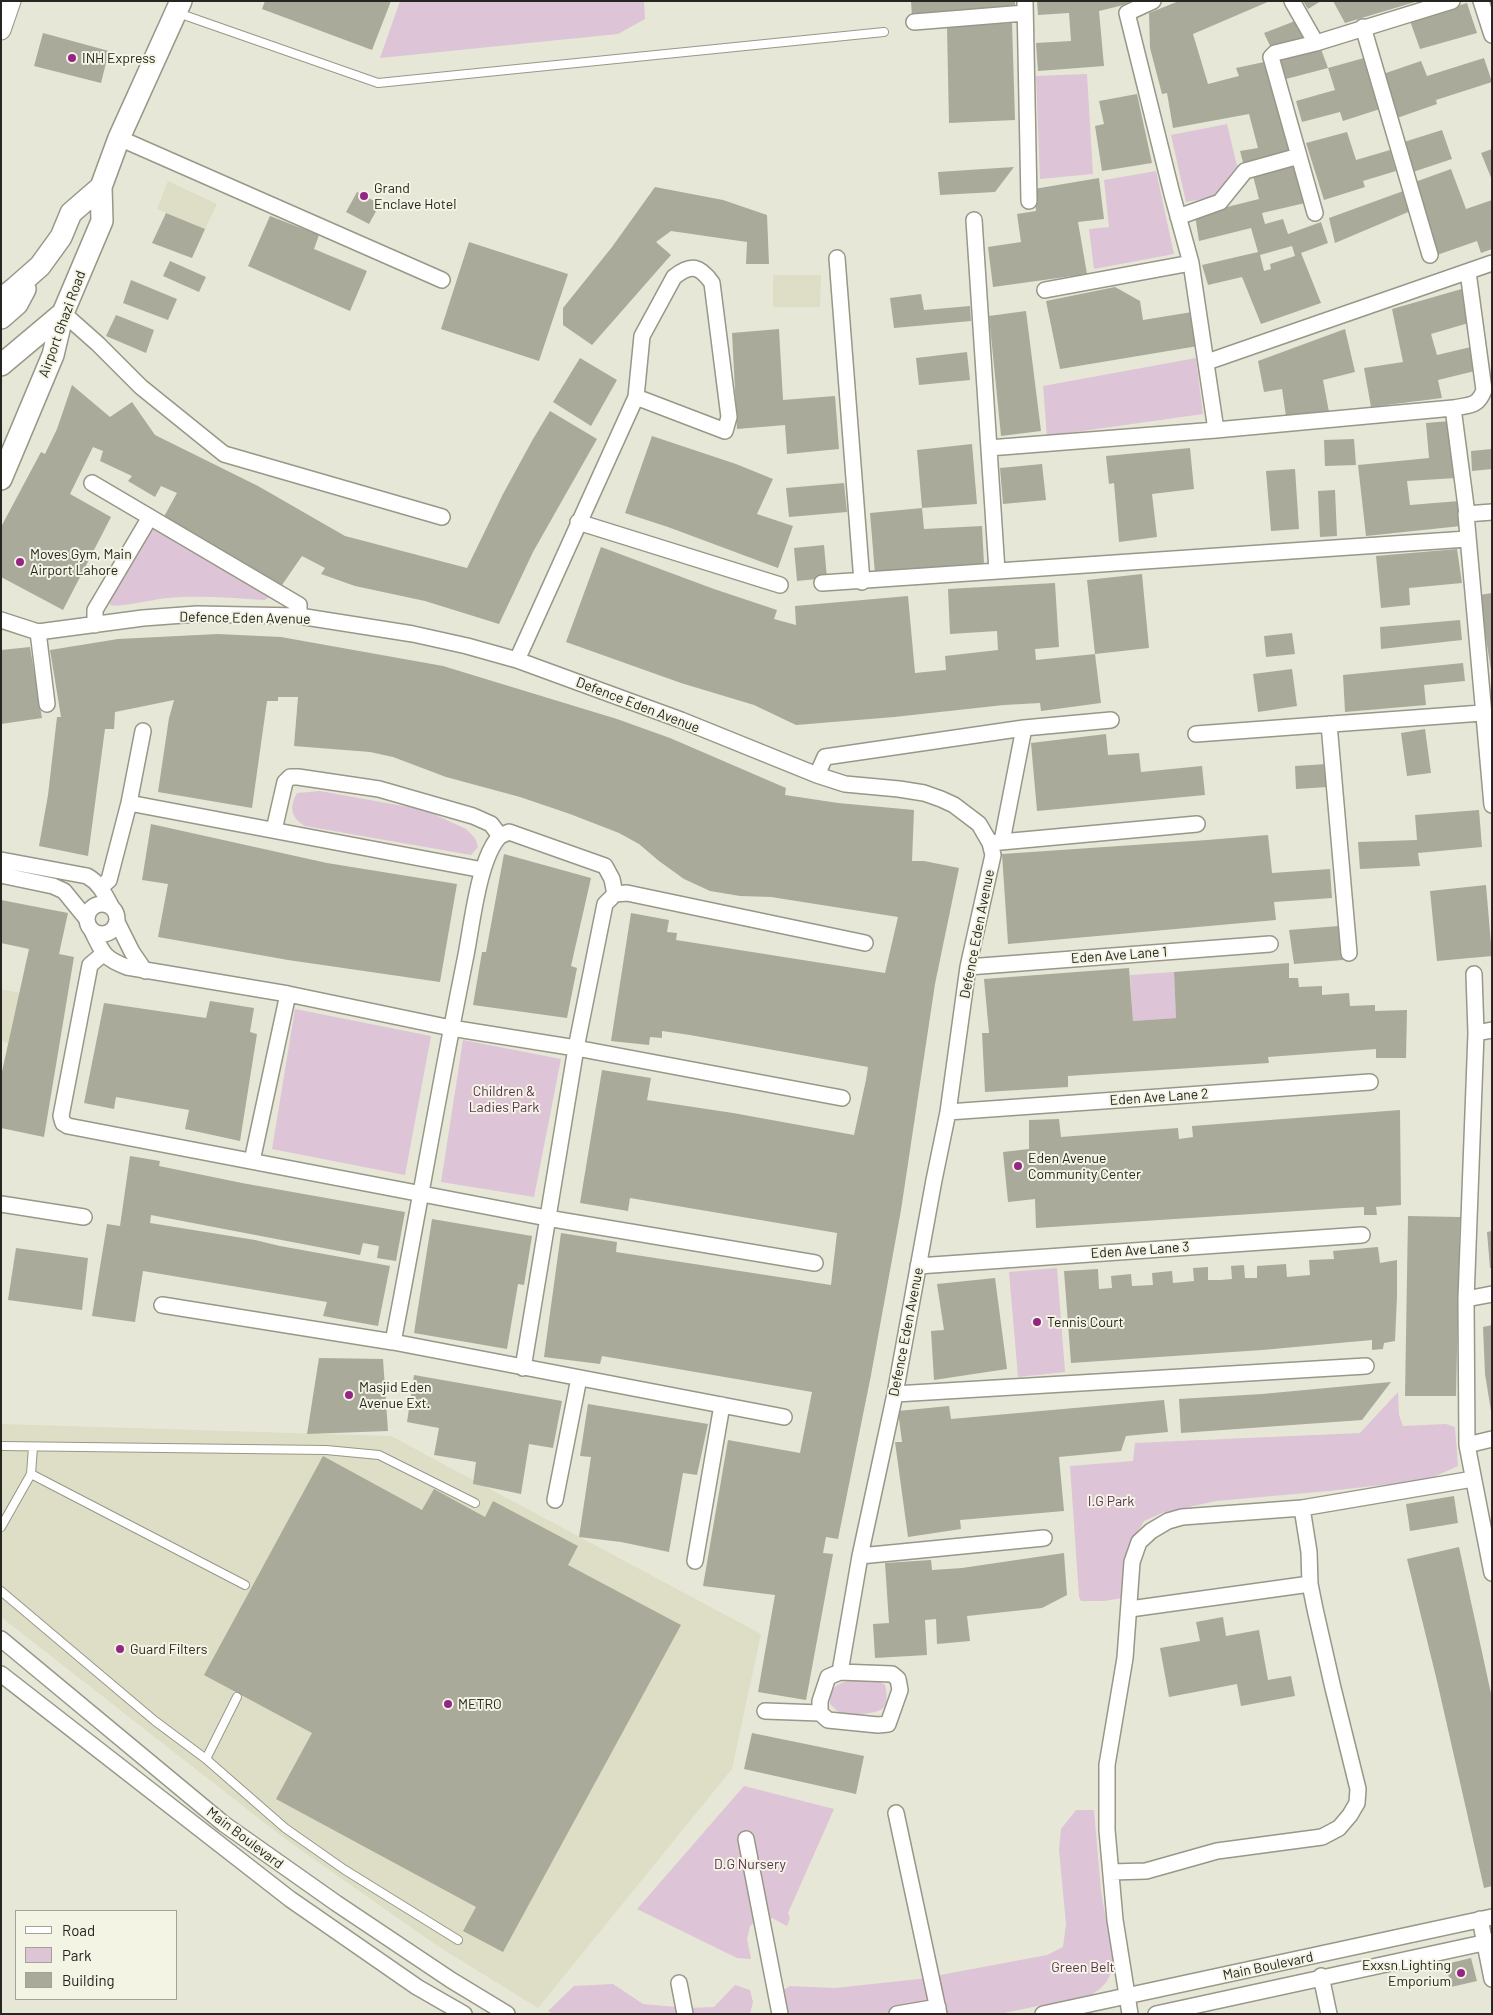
<!DOCTYPE html>
<style>
body{margin:0}
#map{position:relative;width:1493px;height:2015px;overflow:hidden;background:#e7e7d7;font-family:Barlow,sans-serif}
canvas{display:block}
.frame{position:absolute;inset:0;border:2px solid #262620;pointer-events:none}
.legend{position:absolute;left:15px;top:1910px;width:162px;height:90px;box-sizing:border-box;background:#f4f4e4;border:1px solid #a2a296;margin:0;padding:6px 9px;list-style:none;font-size:15px;color:#262620}
.legend li{display:flex;align-items:center;gap:10px;height:25px}
.legend b{width:25px;border:1px solid #a2a296}
</style>
<div id="map">
<canvas width="1493" height="2015"></canvas>
<div class="frame"></div>
<ul class="legend">
<li><b style="height:6px;background:#fff"></b>Road</li>
<li><b style="height:14px;background:#ddc4d7"></b>Park</li>
<li><b style="height:14px;background:#aaaa9a"></b>Building</li>
</ul>
</div>
<script>
const g = document.querySelector('canvas').getContext('2d');
g.lineJoin = 'round';
function fillPath(path, color) { g.fillStyle = color; g.fill(path, 'evenodd'); }
function trace(path, color, width, dash) { g.strokeStyle = color; g.lineWidth = width; g.lineCap = dash ? 'butt' : 'round'; g.setLineDash(dash || []); g.stroke(path); }
function label(font, color, halo, rows, align = 'center') {
  g.font = font + ' Barlow,sans-serif'; g.lineWidth = 4; g.setLineDash([]); g.textBaseline = 'middle'; g.strokeStyle = halo; g.fillStyle = color; for (const [text, x, y, turn = 0] of rows) {
    g.save(); g.translate(x, y); g.rotate((+turn || 0) * Math.PI / 180); g.textAlign = isNaN(turn) ? turn : align; if (halo) g.strokeText(text, 0, 0); g.fillText(text, 0, 0); g.restore();
  }
}
fillPath(new Path2D(`
 M168 181 217 204 205 229 157 209Z
 M773 275H821L820 307H773Z
 M1 989 20 993 8 1043 1 1041Z
 M1 1424 391 1436 761 1634 732 1769 538 2008 436 1945 284 1838 1 1617Z`), '#deddc5');
fillPath(new Path2D(`
 M400 1H644L645 19 618 34 380 58Z
 M1087 74 1093 174 1040 179 1036 76Z
 M1227 124 1237 166 1213 197 1186 202 1171 135Z
 M1156 171 1174 254 1094 269 1089 229 1109 227 1104 180Z
 M1196 358 1203 414 1047 436 1043 386Z
 M152 528 269 589V597L265 600C233 598 199 595 167 598 154 599 119 608 110 605V598Z
 M320 791 425 810 466 829 475 838 478 847 471 855 305 826C291 818 289 807 297 793Z
 M1174 972 1176 1018 1133 1021 1130 975Z
 M295 1009 431 1036 405 1175 272 1149Z
 M463 1040 561 1059 534 1197 441 1182Z
 M1057 1268 1065 1372 1018 1377 1009 1272Z
 M1398 1392 1399 1415 1403 1426 1446 1424 1455 1427 1458 1466 1427 1480 1329 1491 1216 1501 1162 1513 1144 1521 1134 1538 1126 1566 1122 1598 1104 1601H1081L1079 1597 1070 1466 1133 1461 1135 1443 1360 1433Z
 M852 1680 878 1681 885 1685C890 1708 884 1712 862 1714 855 1714 845 1715 839 1712 836 1711 833 1706 830 1704 829 1688 837 1683 852 1680Z
 M744 1786 834 1809 788 1913 790 1918 787 1926 772 1918 758 1920 750 1926 747 1939 751 1959 737 1958 637 1909Z
 M1076 1810H1094L1101 1891 1113 1960C1112 1977 1106 1986 1091 1995L999 2014H772L777 1994 790 1986 835 1988 919 1979 1047 1955 1063 1947 1066 1924 1059 1850 1061 1829Z
 M613 1984 643 2004 687 2008 714 2007 735 1985 750 1990 753 2002 750 2014H553L548 2011 574 1986Z`), '#ddc4d7');
fillPath(new Path2D(`
 M265 1H391L372 50 262 9Z
 M911 1H1015V6L912 17Z
 M1037 1H1136V2L1099 11 1104 66 1038 71 1036 43 1071 41 1069 13 1038 15Z
 M1179 1H1270L1193 34 1208 84 1239 76 1236 68 1264 62 1290 155 1244 166 1240 151 1258 148 1249 114 1173 128 1167 93 1162 94 1150 48 1149 13Z
 M1303 1H1321L1308 9Z
 M1333 1H1415V2L1345 23Z
 M1467 3 1477 33 1420 49 1410 21Z
 M1295 21 1303 37 1271 48 1264 33Z
 M1012 23 1015 120 949 123 947 27Z
 M43 33 109 51 101 83 34 66Z
 M1321 49 1328 68 1286 79 1281 60Z
 M1364 58 1380 109 1343 121 1340 112 1302 122 1296 101 1335 90 1328 68Z
 M1484 58 1492 82 1436 100 1437 104 1397 118 1383 74 1421 61 1427 76Z
 M1137 94 1152 163 1102 171 1095 126 1104 124 1099 101Z
 M1442 130 1452 159 1413 172 1404 142Z
 M1347 132 1356 160 1390 150 1396 171 1363 181 1365 187 1324 200 1306 143Z
 M1492 149V180L1481 153Z
 M1294 166 1305 203 1262 213 1265 224 1283 219 1288 234 1321 222 1328 243 1301 253 1321 303 1261 324 1242 277 1208 285 1202 265 1258 252 1251 228 1199 241 1195 215 1259 199 1253 176ZM1292 246 1295 256 1270 264 1271 269 1264 271 1260 255Z
 M1014 167 995 192 940 195 938 172Z
 M1451 169 1466 209 1492 200V249L1481 253 1477 241 1437 255 1415 182Z
 M1099 178 1104 219 1078 222 1087 274 993 287 988 247 1021 242 1017 214 1036 211 1034 189Z
 M655 187 723 200 767 215 769 264H746L747 242 671 231 656 242 671 255 592 345 563 325V308L612 247Z
 M1406 190 1413 210 1335 243 1329 218Z
 M357 192 380 204 369 224 346 212Z
 M166 213 205 229 192 258 152 243Z
 M270 216 319 235 314 249 367 271 350 311 248 266Z
 M469 242 568 274 539 361 441 329Z
 M170 261 206 277 199 292 163 276Z
 M131 280 177 299 168 320 123 303Z
 M1115 287 1140 301 1143 320 1192 312 1198 346 1060 369 1046 301Z
 M1465 288 1472 322 1431 334 1437 355 1471 347 1475 371 1438 380 1442 398 1371 407 1364 368 1403 362 1392 309Z
 M921 294 924 310 970 306 971 321 894 328 890 298Z
 M1026 311 1041 431 1001 436 989 316Z
 M116 315 154 330 146 353 106 336Z
 M779 329 783 400 835 396 839 449 787 454 785 425 737 429 732 333Z
 M1345 329 1355 372 1323 380 1329 412 1286 416 1282 389 1264 392 1258 361Z
 M967 352 970 380 919 385 916 358Z
 M580 358 617 380 591 426 553 402Z
 M72 385 110 417 132 402 155 435 258 486 345 536 467 568 503 494 533 439 550 411 597 439 533 552 499 624 425 601 355 586 321 574 325 568 302 556 282 585 221 551 161 522 177 493 161 486 155 497 128 481 132 476 100 461 103 451 93 447 70 494 111 517 63 610 1 577V527L41 452 45 454 57 429Z
 M1450 421 1456 478 1407 481 1410 505 1459 501 1461 526 1366 536 1358 465 1429 458 1426 423Z
 M652 436 736 464 773 479 757 514 793 526 778 568 668 527 625 513Z
 M1354 439 1356 465 1325 466 1324 440Z
 M972 444 977 504 922 508 917 450Z
 M1190 448 1194 489 1152 494 1157 537 1119 542 1114 483 1109 484 1106 456Z
 M1492 449V469L1472 471 1471 451Z
 M1042 464 1046 500 1003 504 1000 468Z
 M1295 469 1299 529 1271 531 1266 471Z
 M844 483 847 512 789 517 786 488Z
 M1335 490 1337 536 1320 537 1318 491Z
 M922 508 924 529 982 526 984 564 875 574 870 513Z
 M824 545 827 578 797 581 794 548Z
 M601 547 714 589 777 610 774 619 796 625 795 606 908 596 915 673 946 670 945 656 998 650 997 631 950 634 948 589 1055 583 1059 647 1035 649 1036 660 1095 654 1101 703 1041 711 1040 703 1004 705 894 717 796 725 754 705 681 683 566 642Z
 M1457 549 1462 583 1409 588 1410 605 1381 608 1376 556Z
 M1142 574 1149 648 1095 654 1087 580Z
 M1492 593V670H1491L1479 595Z
 M1460 620 1462 640 1381 649 1380 627Z
 M1292 633 1295 654 1266 657 1264 636Z
 M218 634 281 637 443 666 617 719 670 738 786 788 785 795 838 803 914 810 912 861H924L959 868 935 984 901 1210 871 1375 838 1539 826 1537 823 1553 833 1554 806 1700 758 1692 775 1595 703 1586 728 1440 800 1453 812 1392 602 1356 600 1364 544 1357 561 1233 617 1242 616 1252 831 1285 837 1233 630 1198 628 1211 580 1203 602 1070 651 1078 647 1100 733 1113 854 1135 866 1080 868 1067 690 1035 662 1031V1038L650 1037 649 1045 611 1041 631 913 669 920 667 932 677 933 676 940 885 973 898 917 771 897 740 896 710 891 684 879 659 861 639 844 619 833 570 814 520 797 446 777 393 757 370 752 294 746 298 697H278V701H267L252 808 158 792 169 718 174 700 115 712 114 729H105L88 856 39 846 48 795 57 717H61L50 650 118 639Z
 M30 647 42 718 1 724V650Z
 M1463 663 1465 681 1424 685 1426 705 1345 712 1343 675Z
 M1292 669 1297 706 1258 712 1253 674Z
 M1425 729 1431 773 1407 776 1401 733Z
 M1106 734 1108 755 1139 753 1141 772 1202 766 1205 795 1037 811 1031 743Z
 M1327 764 1328 787 1296 789 1295 766Z
 M1479 810 1482 847 1418 853 1420 866 1360 869 1358 842 1417 840 1415 815Z
 M151 824 327 863 457 884 440 982 288 960 158 937 168 884 142 880Z
 M1268 835 1272 873 1330 869 1332 898 1274 902 1276 920 1008 944 1002 854 1207 840Z
 M504 854 591 878 571 966 577 968 567 1018 473 1005 482 952H486Z
 M1486 885 1492 956 1437 961 1430 891Z
 M1 900 68 913 59 954 74 957 44 1137 1 1128V1076L29 949 1 943Z
 M1339 926 1343 960 1294 964 1289 930Z
 M1289 963V978H1298L1299 987 1322 986V995L1349 993 1350 1006 1375 1005V1011L1407 1010 1406 1058H1376V1049L1268 1057 1269 1063 1068 1076V1087L985 1092 982 1033H989L984 979 1129 968 1133 1021 1176 1018 1174 972Z
 M210 1001 254 1008 250 1032 257 1034 240 1141 185 1129 189 1110 116 1097 114 1109 84 1103 104 1003 206 1018Z
 M1400 1110 1401 1205 1376 1207 1377 1215H1364V1207L1344 1208 1036 1228 1035 1199 1008 1202 1003 1152 1029 1149V1120L1059 1119 1061 1137 1178 1128 1179 1139 1193 1137 1192 1126Z
 M130 1156 160 1161 159 1166 242 1183 405 1212 396 1261 377 1258 379 1246 363 1243 360 1255 151 1215 150 1223 255 1240 280 1246 390 1266 378 1326 323 1316 327 1302 143 1271 135 1322 92 1316 107 1224 120 1226Z
 M1408 1216 1460 1217 1456 1396H1405Z
 M432 1219 532 1236 524 1285 518 1284 507 1349 414 1333Z
 M1492 1231V1268H1490L1487 1232Z
 M1378 1247 1380 1263 1397 1260V1296L1395 1341 1384 1343 1383 1349 1372 1350V1340L1262 1350 1071 1363 1064 1271 1098 1269 1099 1289 1112 1288 1111 1276 1131 1274 1132 1286 1153 1285 1152 1273 1172 1271 1173 1283 1194 1281 1193 1268 1208 1267V1280H1220L1232 1279 1231 1266 1244 1265 1245 1278H1257V1266L1286 1264 1287 1277 1310 1275 1309 1260 1334 1259 1333 1251Z
 M16 1248 88 1258 82 1310 8 1300Z
 M995 1278 1007 1369 934 1380 931 1331 944 1330 937 1284Z
 M1492 1325V1411H1491L1485 1374 1483 1327Z
 M319 1358 383 1359 388 1431 307 1434Z
 M414 1375 562 1401 553 1448 529 1444 521 1494 473 1484 476 1462 434 1455 439 1428 407 1422Z
 M1391 1382 1362 1420 1181 1433 1179 1399 1262 1394Z
 M1164 1400 1168 1432 1126 1436 1121 1451 1059 1457 1064 1511 960 1520 961 1529 908 1537 895 1442H902L898 1411 949 1406 951 1419Z
 M588 1404 708 1424 697 1475 683 1473 669 1552 621 1542 579 1537 591 1457 580 1456Z
 M323 1456 422 1510 434 1489 485 1517 493 1501 578 1546 568 1565 681 1625 503 1952 463 1931 476 1907 276 1799 312 1733 204 1675Z
 M1454 1496 1458 1523 1410 1531 1406 1504Z
 M1459 1547 1492 1698V1886L1484 1888 1437 1681 1407 1559Z
 M1064 1553 1067 1595 1042 1608 967 1616 970 1641 937 1644 936 1619 925 1620 927 1655 875 1658 873 1624 889 1623 885 1563 931 1560 932 1570 962 1568Z
 M1223 1617 1226 1636 1259 1630 1268 1680 1291 1676 1295 1696 1241 1706 1237 1684 1169 1697 1160 1648 1200 1641 1196 1622Z
 M752 1733 864 1756 856 1794 744 1769Z
 M1471 1958 1477 1981 1451 1987 1446 1964Z`), '#aaaa9a');
const service = new Path2D(`
 M178 13 378 83 884 32
 M1 1446 326 1450 379 1455 475 1503
 M33 1447 31 1474 245 1585
 M1 1527 31 1474
 M1 1591 155 1721 206 1759 285 1828 345 1870 458 1940
 M206 1759 237 1697`);
const minor = new Path2D(`
 M1025 1 1029 201
 M1153 1 1127 13 1172 194 1191 263 1216 430
 M1292 1 1316 43 1452 1
 M1481 1 1492 35
 M914 22 1025 13
 M1363 27 1430 255
 M119 138 442 280
 M1315 213 1271 57 1275 53 1316 43
 M1178 217 1220 202 1245 171 1299 156
 M974 220 997 571
 M837 258 862 582
 M1045 290 1191 263
 M63 313 98 344 141 387 224 454 442 517
 M1207 362 1492 263
 M1453 408C1469 405 1478 407 1484 390L1468 272
 M989 448 1216 430 1453 408 1467 514
 M92 483 299 605V616
 M1492 512 1466 514 1492 805
 M578 522 780 585
 M822 583 1467 539
 M1 620 38 632 143 618 197 614 299 616 413 634 467 646 517 660 681 720 817 775 845 784 899 789 924 793 941 799 954 805 979 824 990 843 993 855 968 967 948 1112 934 1180 895 1394 860 1556 840 1672 828 1677 820 1701V1713
 M95 625V610L150 517
 M38 632 47 704
 M517 660 636 397 642 336 674 277C691 263 700 266 712 283L729 417 725 431 636 397
 M1329 724 1349 953
 M1196 734 1482 713
 M817 775 825 757 1024 728 1111 720
 M129 803 483 870
 M274 830 285 782 290 777H298L379 789 473 816 491 824 500 836 509 832 605 866 612 879 615 894 605 904 576 1048 523 1368
 M1002 841 1024 728
 M990 843 1197 824
 M1 860 87 876C100 883 105 895 112 908
 M1 875 53 886 64 891 86 918
 M101 887 109 880 129 803 143 731
 M615 894 627 893 865 943
 M87 919a15 15 0 1 1 30 0a15 15 0 1 1-30 0Z
 M117 922 132 952 145 971
 M92 931C103 953 103 958 127 967L288 994 451 1028 576 1048 842 1098
 M103 954 90 965 61 1116 63 1123 68 1126 547 1218 815 1263
 M968 967 1270 944
 M1474 974 1476 1033 1466 1299 1467 1445 1492 1573
 M1476 1033 1492 1030
 M948 1112 1370 1082
 M252 1161 288 994
 M1 1204 84 1217
 M918 1266 1362 1235
 M1466 1299 1492 1294
 M162 1305 393 1342 784 1417
 M393 1342C418 1213 440 1083 466 955 472 924 479 857 500 836
 M895 1394 1366 1366
 M1467 1445 1492 1439
 M555 1500 579 1378
 M860 1556 1044 1538
 M695 1561 722 1405
 M1130 1609 1310 1584
 M1 1639 224 1824 336 1903 451 1980 507 2014
 M1 1674 290 1899 417 1987 464 2014
 M765 1711 820 1713 828 1720 878 1725 888 1724 900 1690 898 1679 892 1674 840 1672
 M896 1813 939 2014
 M746 1839 780 2014
 M1111 1872 1146 1871 1217 1851 1322 1837 1339 1828 1350 1815 1357 1803 1358 1789 1333 1688 1315 1609 1310 1584 1309 1552 1302 1508
 M1480 1919 1492 1979
 M1321 1976 1329 2014
 M679 1983 685 2014
 M897 2014 938 2007
 M1043 2014 1492 1917
 M1130 2014 1115 1920 1107 1830V1765L1125 1658 1132 1562 1139 1542 1151 1531 1168 1521 1182 1517 1302 1508 1473 1479
 M1156 2014 1492 1941`);
const tertiary = new Path2D(`
 M1 30 11 1`);
const secondary = new Path2D(`
 M1 299 15 288 40 266 61 237 71 213 101 187
 M1 318 17 304 25 289
 M1 365 63 313
 M1 479 53 355 63 313 102 221 101 187 119 138 181 1`);
trace(service, '#989788', 10);
trace(minor, '#989788', 18);
trace(tertiary, '#989788', 21);
trace(secondary, '#989788', 24);
trace(service, '#fff', 8);
trace(minor, '#fff', 15);
trace(tertiary, '#fff', 19);
trace(secondary, '#fff', 21);
for (const [x, y, r, color] of [
 [72,58,5,"#952585"],
 [364,196,5,"#952585"],
 [20,562,5,"#952585"],
 [1018,1166,5,"#952585"],
 [1037,1322,5,"#952585"],
 [349,1395,5,"#952585"],
 [120,1649,5,"#952585"],
 [448,1704,5,"#952585"],
 [1461,1973,5,"#952585"]
]) { const dot = new Path2D(); dot.arc(x, y, r, 0, 2 * Math.PI); g.fillStyle = color; g.fill(dot); trace(dot, '#f4f4e4', 2); }
label('14px', '#262620', '#f4f4e4', [
 ["INH Express",82,58],
 ["Grand",374,188],
 ["Enclave Hotel",374,204],
 ["Moves Gym, Main",30,554],
 ["Airport Lahore",30,570],
 ["Eden Avenue",1028,1158],
 ["Community Center",1028,1174],
 ["Tennis Court",1047,1322],
 ["Masjid Eden",359,1387],
 ["Avenue Ext.",359,1403],
 ["Guard Filters",130,1649],
 ["METRO",458,1704],
 ["Exxsn Lighting",1451,1965,"right"],
 ["Emporium",1451,1981,"right"]
], 'left');
label('14px', '#262620', '#f4f4e4', [
 ["Airport Ghazi Road",62,324,-70],
 ["Defence Eden Avenue",245,618,1],
 ["Defence Eden Avenue",638,705,21],
 ["Defence Eden Avenue",977,934,-79],
 ["Eden Ave Lane 1",1119,955,-4],
 ["Eden Ave Lane 2",1159,1097,-4],
 ["Eden Ave Lane 3",1140,1250,-4],
 ["Defence Eden Avenue",906,1332,-79],
 ["Main Boulevard",245,1838,37],
 ["Main Boulevard",1268,1966,-12]
]);
label('14px', '#5c3054', '#f4f4e4', [
 ["Children &",504,1091],
 ["Ladies Park",504,1107],
 ["I.G Park",1111,1501],
 ["D.G Nursery",750,1864],
 ["Green Belt",1083,1967]
]);
</script>
